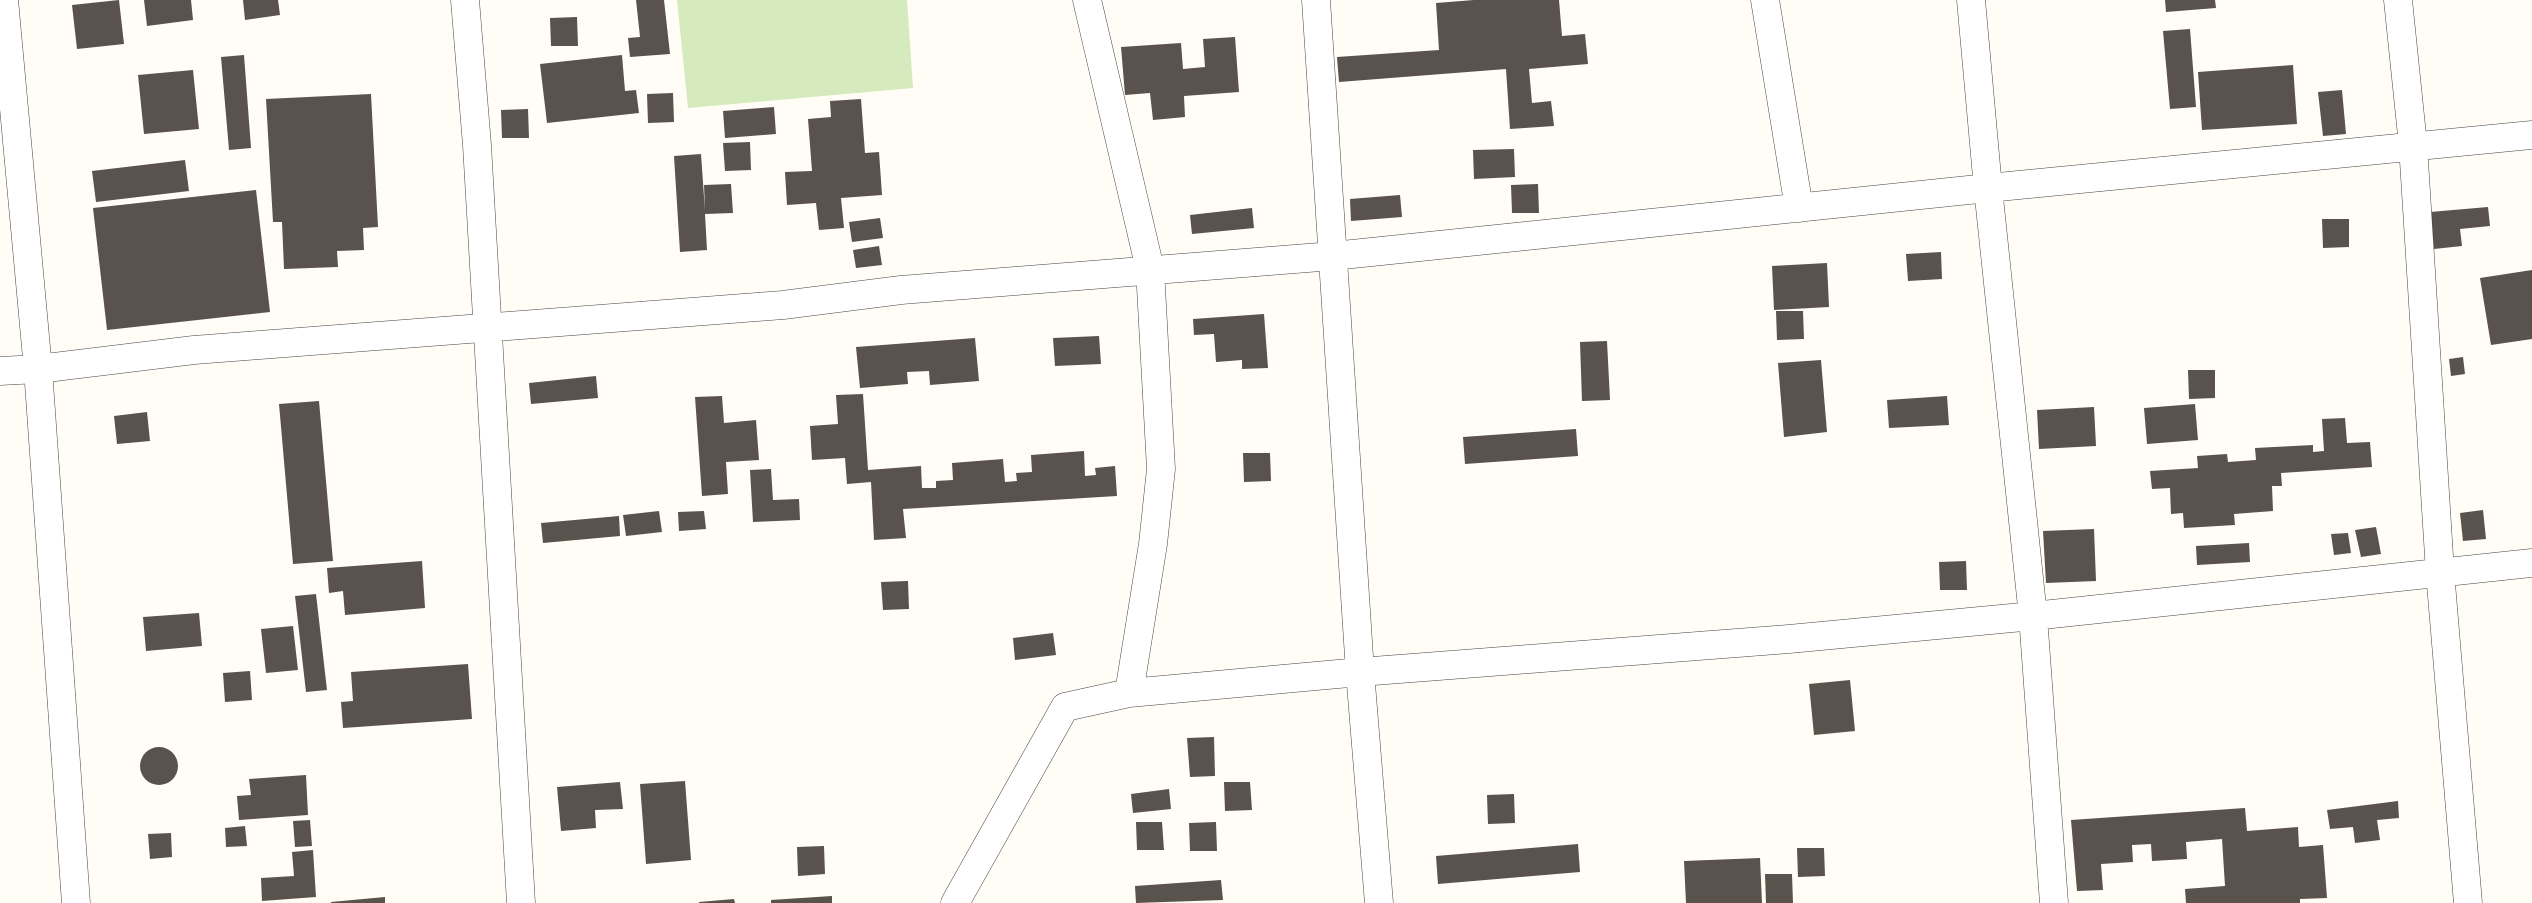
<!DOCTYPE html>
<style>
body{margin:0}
canvas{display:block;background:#fffdf5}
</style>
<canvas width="2532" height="903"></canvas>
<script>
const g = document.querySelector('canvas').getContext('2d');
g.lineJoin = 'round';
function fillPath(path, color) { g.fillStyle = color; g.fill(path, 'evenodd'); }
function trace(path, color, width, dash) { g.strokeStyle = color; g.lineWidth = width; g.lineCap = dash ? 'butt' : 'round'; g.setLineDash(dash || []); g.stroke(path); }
fillPath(new Path2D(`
 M677 0H907L913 88 688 108Z`), '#d5ebbd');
fillPath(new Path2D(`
 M119 0 124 44 77 49 72 5Z
 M144 0H191L193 20 147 26Z
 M243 0H278L280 15 245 20Z
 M636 0H664L670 54 630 57 628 38 640 37Z
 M1474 0H1559L1562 36 1585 34 1588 64 1529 69 1532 103 1551 101 1554 126 1510 129 1506 69 1339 82 1337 57 1439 50 1436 3Z
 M2165 0H2215L2216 8 2166 12Z
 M577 17 578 46H551L550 18Z
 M2190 29 2196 107 2170 109 2163 31Z
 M1235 37 1239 92 1184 96 1185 117 1153 120 1150 93 1125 95 1121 47 1181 43 1183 69 1205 67 1203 39Z
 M244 55 251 148 229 150 221 57Z
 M622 55 625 91 636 90 639 113 547 123 540 64Z
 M2293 65 2297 124 2202 130 2198 72Z
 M193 70 199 129 144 134 138 75Z
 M2342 90 2346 134 2323 136 2318 92Z
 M673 93 674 122 648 123 647 94Z
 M371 94 378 227 363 228 364 250 337 251 338 267 284 269 282 222H273L266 99Z
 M861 99 865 153 879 152 882 195 841 198 844 228 819 230 816 203 787 205 785 172 812 171 808 119 831 117 830 101Z
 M774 107 776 134 725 138 723 111Z
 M528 109 529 138H502L501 110Z
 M750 142 751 170 725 171 723 143Z
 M1514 149 1515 177 1474 179 1473 150Z
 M701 154 705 211 704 185 731 184 733 213 705 214 707 250 680 252 674 156Z
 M185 160 189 191 96 202 92 171Z
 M1538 184 1539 213H1512L1511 185Z
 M256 190 270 312 107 330 93 208Z
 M1400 195 1402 217 1351 221 1350 199Z
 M2488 207 2490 226 2460 229 2462 246 2434 249 2430 212Z
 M1252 208 1254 228 1192 234 1190 215Z
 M880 218 883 238 852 242 849 222Z
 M2322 219H2349V247L2323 248Z
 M879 246 882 265 856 268 853 250Z
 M1941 252 1942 279 1908 281 1906 254Z
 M1827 263 1829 307 1774 310 1772 266Z
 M2532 270V339L2491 345 2480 278Z
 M1776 311H1803L1804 339 1777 340Z
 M1264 314 1268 368 1242 369V360L1216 362 1214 334 1194 335 1193 319Z
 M1099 336 1101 364 1055 366 1053 338Z
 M975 338 979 381 930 385 929 371 907 372 908 384 860 388 856 347Z
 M1607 341 1610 400 1582 401 1580 342Z
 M2463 357 2465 374 2451 376 2449 359Z
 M1821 360 1827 432 1784 437 1778 363Z
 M2188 370H2215V398L2189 399Z
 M596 376 598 398 531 404 529 383Z
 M863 394 868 470 921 466 922 488H936V481L953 480 952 463 1003 459 1005 482 1017 481 1016 473 1032 472 1031 455 1084 451 1085 476 1096 475 1095 468 1115 466 1117 496 903 509 906 538 874 540 871 482 847 484 845 458 812 460 810 426 838 424 836 395Z
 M722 396 724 423 756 420 759 460 726 462 728 494 702 496 695 397Z
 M1947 396 1949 425 1889 428 1887 400Z
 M319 401 333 561 293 564 279 404Z
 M2195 404 2198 440 2147 444 2144 408Z
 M2094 407 2096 446 2039 449 2037 410Z
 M147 412 150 441 117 444 114 416Z
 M2345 418 2347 443 2370 442 2372 467 2281 473 2282 486H2272L2273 511 2234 514 2235 525 2184 528 2183 513 2171 514 2170 488 2152 489 2150 471 2198 468 2197 456 2227 454 2228 462 2256 460 2255 448 2313 445V452L2324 451 2322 419Z
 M1576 429 1578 456 1465 464 1463 437Z
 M1243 453H1270L1271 481 1244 482Z
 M771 469 773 500 799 499 800 520 753 522 750 470Z
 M2483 510 2486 539 2463 541 2460 513Z
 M659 511 662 532 626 536 623 515Z
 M704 511 706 529 679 531 678 512Z
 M619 516 620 536 543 543 541 523Z
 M2376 527 2381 554 2361 557 2355 530Z
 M2094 529 2096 581 2046 583 2043 531Z
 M2348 533 2351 553 2334 555 2331 534Z
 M2249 543 2250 562 2197 565 2196 546Z
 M422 561 425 608 345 615 343 591 329 593 327 568Z
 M1966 561 1967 590H1940L1939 562Z
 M908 581 909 609 883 610 881 582Z
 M316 594 327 690 306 692 295 596Z
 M199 613 202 646 146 651 143 617Z
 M293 626 298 670 266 673 261 629Z
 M1053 633 1056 655 1015 660 1013 638Z
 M468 664 472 719 343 728 341 702 353 701 351 672Z
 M250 671 252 700 225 702 223 673Z
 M1850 680 1855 731 1814 735 1809 684Z
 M1214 737 1215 776 1190 777 1187 738Z
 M140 766a19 19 0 1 1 38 0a19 19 0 1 1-38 0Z
 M306 775 308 815 239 820 237 796 251 795 249 779Z
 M685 781 691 860 646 864 640 784Z
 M620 782 623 809 595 810 596 828 561 831 557 787Z
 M1224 782H1250L1252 810 1225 811Z
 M1169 789 1171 809 1133 813 1131 794Z
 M1514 794 1515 823 1488 824 1487 795Z
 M2398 801 2399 818 2377 820 2380 840 2355 843 2353 827 2330 829 2327 810Z
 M2245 808 2247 831 2298 827 2299 847 2323 845 2327 898 2300 899V903H2186L2185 889 2225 886 2222 839 2186 842 2187 859 2152 861 2151 844 2132 845 2133 862 2101 864 2103 890 2077 891 2071 820Z
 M310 820 312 846 295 847 293 821Z
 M1136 822H1162L1164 850H1137Z
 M1216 822 1217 851H1190L1189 823Z
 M245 826 247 846 226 847 225 828Z
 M171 833 172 857 150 859 148 834Z
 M1578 844 1580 872 1438 884 1436 856Z
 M824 846 825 874 798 876 797 847Z
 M1797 848H1824L1825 876 1798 877Z
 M313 850 316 897 262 901 261 878 294 876 292 852Z
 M1760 858 1762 903H1686L1684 861Z
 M1765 874H1792L1793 903H1766Z
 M1221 880 1223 900 1136 903 1135 886Z
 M832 896V903H771V900Z
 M385 897V903H331V902Z
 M734 899 735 903H699V902Z`), '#5a524d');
const minor = new Path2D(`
 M4 0 38 369 76 903
 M465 0 477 145 521 903
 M1087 0 1150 269 1161 469 1153 544 1129 693
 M1316 0 1360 672 1379 903
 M1765 0 1799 208
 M1971 0 1988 188 2033 616 2054 903
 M2398 0 2413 145 2440 572 2468 903
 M0 371 38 369 194 350 783 305 901 290 1333 256 1988 188 2532 135
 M955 903 1065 707 1129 693 1360 672 1789 639 2033 616 2532 563`);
trace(minor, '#444', 29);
trace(minor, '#fff', 28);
</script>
